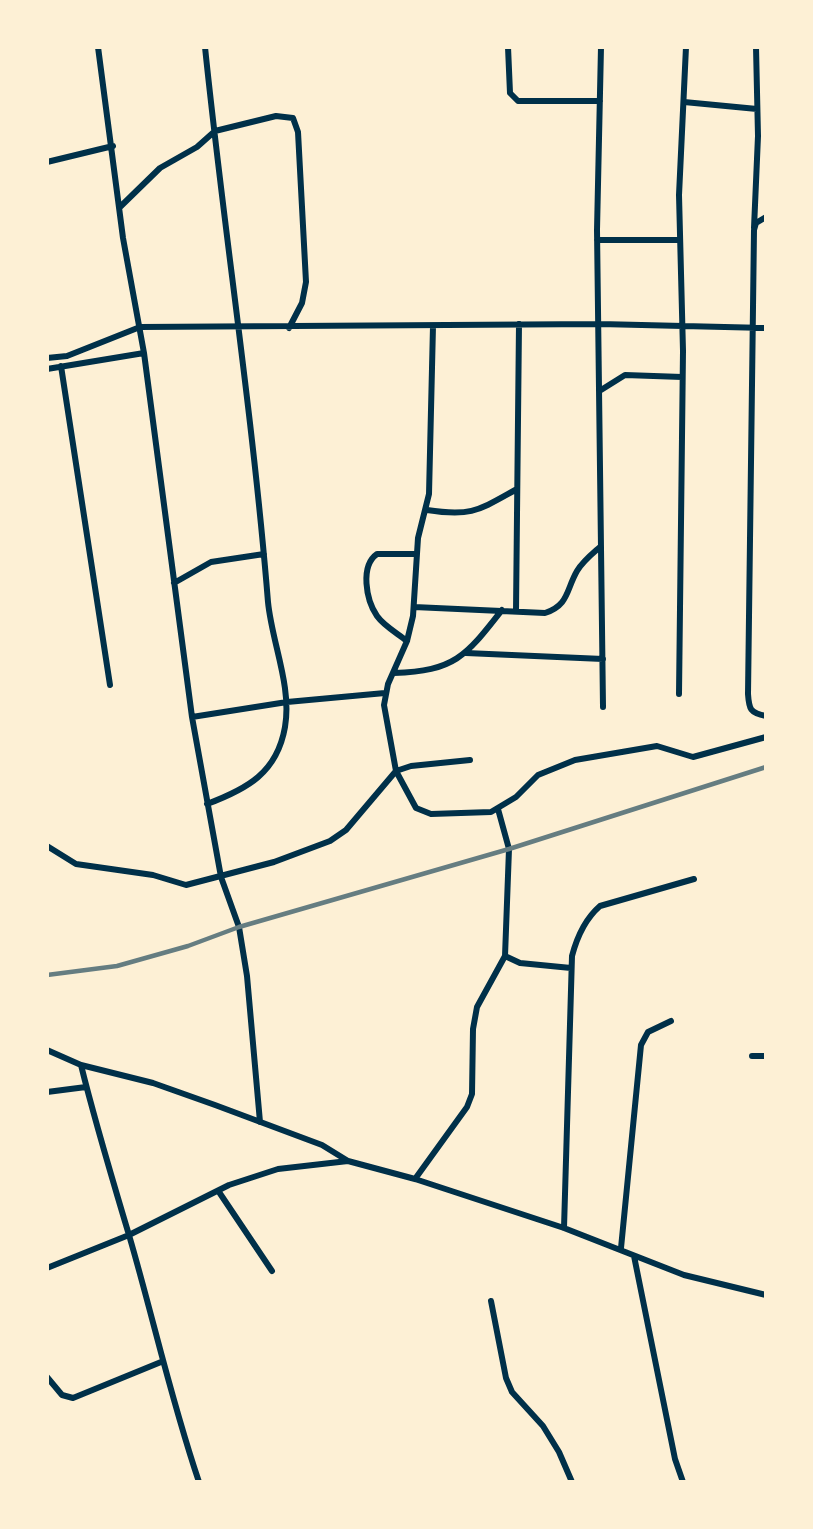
<!DOCTYPE html>
<style>
body{margin:0}
#map{position:relative;width:813px;height:1529px;overflow:hidden;background:#fdf0d5;font-family:Commissioner,sans-serif}
canvas{display:block}
.frame{position:absolute;inset:0;border:49px solid #fdf0d5;pointer-events:none}
</style>
<div id="map">
<canvas width="813" height="1529"></canvas>
<div class="frame"></div>
</div>
<script>
const g = document.querySelector('canvas').getContext('2d');
g.lineJoin = 'round';
function trace(path, color, width, dash) { g.strokeStyle = color; g.lineWidth = width; g.lineCap = dash ? 'butt' : 'round'; g.setLineDash(dash || []); g.stroke(path); }
trace(new Path2D(`
 M98 47 123 238 144 353 192 717 221 877 239 927 247 976 260 1122
 M205 47C224 232 253 416 268 602 272 643 292 686 285 727 277 773 247 789 207 804
 M508 47 510 93 518 101H600
 M601 47 597 230 603 707
 M684 102 757 109
 M47 162 113 146
 M120 207 160 168 197 147 215 131 276 116 293 118 298 132 306 282 302 303 289 328
 M766 217 756 223 754 230 748 694C749 709 750 713 766 716
 M754 228 758 136 756 47
 M597 240H680
 M433 326 429 494 418 538 413 616 407 641 388 684 384 705 396 771 416 808 431 814 491 812 516 797 538 775 575 760 657 746 693 757 766 737
 M47 358 67 356 140 327 600 324 766 328
 M61 366 110 685
 M47 369 144 353
 M601 390 625 375 682 377
 M427 510C472 517 479 510 517 489
 M174 583 211 562 264 554
 M414 607 545 613C569 605 566 590 577 571 583 561 592 554 600 547
 M516 611 519 324
 M407 641C397 633 384 626 377 616 366 600 360 566 377 554H416
 M466 653 603 659
 M394 673C455 671 466 656 502 610
 M679 694 683 351 679 195 686 47
 M192 717 287 702 385 693
 M47 846 76 864 153 875 186 885 274 862 330 841 346 830 396 771 411 766 470 760
 M505 956 520 963 571 968
 M47 1050 81 1065 153 1083 215 1105 322 1145 348 1161
 M752 1056H766
 M81 1065C95 1122 112 1178 129 1235 153 1317 171 1400 199 1482
 M47 1092 86 1087
 M415 1179 467 1107 472 1094 473 1029 477 1007 505 956 509 849 498 809
 M219 1192 272 1271
 M564 1228 572 956C577 937 585 919 600 906L694 879
 M621 1248 641 1045 648 1032 671 1021
 M634 1256 675 1459 683 1482
 M47 1268 129 1235 229 1185 278 1169 348 1161 415 1179 564 1228 684 1275 766 1295
 M491 1301 506 1378 512 1392 543 1426 559 1452 572 1482
 M47 1377 62 1395 73 1398 161 1362`), '#003049', 6);
trace(new Path2D(`
 M47 975 117 966 188 946 239 927 509 849 766 767`), '#657d81', 4.5);
</script>
